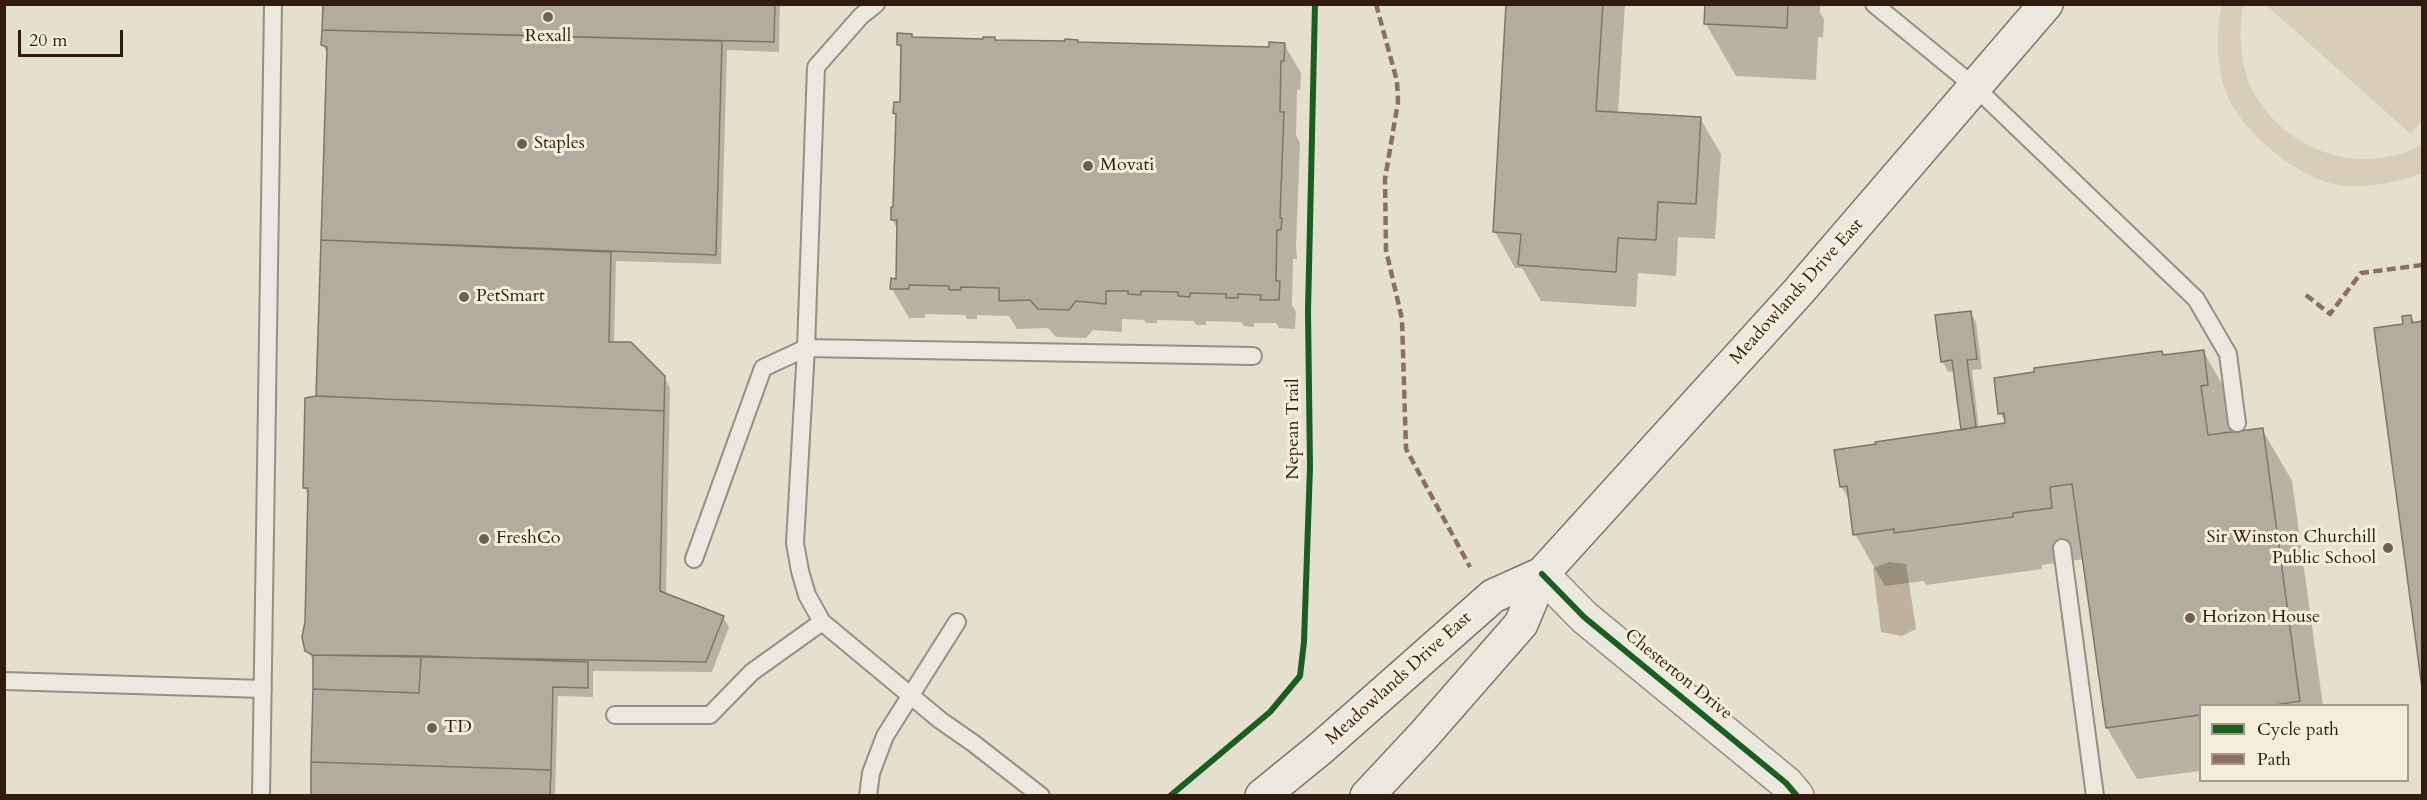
<!DOCTYPE html>
<style>
body{margin:0}
#map{position:relative;width:2427px;height:800px;overflow:hidden;background:#e5dfce;font-family:Cardo,serif}
canvas{display:block}
.frame{position:absolute;inset:0;border:6px solid #311a10;pointer-events:none}
.legend{position:absolute;left:2199px;top:704px;width:210px;height:78px;box-sizing:border-box;background:#f4edd9;border:2px solid #a69989;margin:0;padding:8px 10px;list-style:none;font-size:18px;color:#311a10}
.legend li{display:flex;align-items:center;gap:12px;height:30px}
.legend b{width:30px;border:2px solid #a69989}
.scale{position:absolute;left:18px;top:30px;width:105px;height:27px;box-sizing:border-box;border:3px solid #311a10;border-top:0;padding-left:8px;font-size:18px;line-height:21px;white-space:nowrap;color:#311a10;-webkit-text-stroke:4px #f4edd9;paint-order:stroke}
</style>
<div id="map">
<canvas width="2427" height="800"></canvas>
<div class="frame"></div>
<ul class="legend">
<li><b style="height:8px;background:#1b5e20"></b>Cycle path</li>
<li><b style="height:8px;background:#8d6e63"></b>Path</li>
</ul>
<div class="scale">20 m</div>
</div>
<script>
const g = document.querySelector('canvas').getContext('2d');
g.lineJoin = 'round';
function fillPath(path, color) { g.fillStyle = color; g.fill(path, 'evenodd'); }
function trace(path, color, width, dash) { g.strokeStyle = color; g.lineWidth = width; g.lineCap = dash ? 'butt' : 'round'; g.setLineDash(dash || []); g.stroke(path); }
function label(font, color, halo, rows, align = 'center') {
  g.font = font + ' Cardo,serif'; g.lineWidth = 6; g.setLineDash([]); g.textBaseline = 'middle'; g.strokeStyle = halo; g.fillStyle = color; for (const [text, x, y, turn = 0] of rows) {
    g.save(); g.translate(x, y); g.rotate((+turn || 0) * Math.PI / 180); g.textAlign = isNaN(turn) ? turn : align; if (halo) g.strokeText(text, 0, 0); g.fillText(text, 0, 0); g.restore();
  }
}
fillPath(new Path2D(`
 M2222 5H2243C2238 33 2240 69 2255 95 2288 152 2364 178 2422 144V173C2403 181 2367 188 2346 186 2305 184 2242 133 2227 95 2217 69 2215 31 2222 5Z
 M2266 5H2422V121L2411 134Z`), '#d8ceb8');
fillPath(new Path2D(`
 M1889 562 1906 564 1916 629 1902 636 1881 632 1873 568Z`), '#beb29c');
fillPath(new Path2D(`
 M324 4H780L779 52 727 50 721 264 616 261 614 343 664 377 670 388 666 594 723 617 729 627 712 672 593 671V697L558 696 555 796H312L314 662 307 650 309 496 304 487 317 398 328 55 323 45Z
 M1508 4H1625L1618 113 1700 118 1721 154 1715 239 1678 237 1676 276 1638 273 1636 307 1541 301 1522 268H1515L1495 232Z
 M1706 4H1825V6H1820V13L1824 19 1823 38 1818 37 1816 80 1736 76 1706 24Z
 M913 39 985 41 995 39 996 41 1271 48 1284 44 1301 73 1300 90H1297L1296 135 1300 143 1296 245 1297 259H1293L1292 305 1296 312 1295 329 1279 328 1276 323H1254V327L1244 326 1241 322 1206 321V325H1196L1194 321 1157 320V323H1146L1144 320 1122 319V332L1093 330 1086 338 1056 337 1048 328 1017 329 1009 316 977 315V319H967L965 315 925 314V318H909L892 289 897 280 898 230 892 219 895 209 897 116 895 113 901 104 903 52 898 45Z
 M1970 312 1976 322 1982 369 1972 370 1979 429 2007 425 2000 413 2163 357 2203 351 2233 403 2237 433 2262 429 2292 481 2323 706H2200V771L2137 779 2107 728 2084 559 2042 565V569L1926 585 1924 581 1885 586 1855 534 1850 502 1841 486 1962 431 1955 371 1948 372 1943 362Z
 M2411 316 2415 324 2422 323V677L2376 329 2405 325Z`), '#0003');
const building = new Path2D(`
 M323 4H775L774 42 322 30Z
 M1506 4H1603L1596 111 1701 117 1696 204 1658 202 1656 240 1618 238 1616 272 1518 265 1521 234 1493 232Z
 M1705 4H1788L1787 28 1704 24Z
 M322 30 722 41 716 255 321 240 327 47 321 45Z
 M897 33 912 34V37L983 39V37H995V40L1065 41V39L1078 40V42L1269 47V42L1285 43 1284 61H1281L1280 112H1284L1280 218H1282L1281 230H1277L1276 281H1280L1279 300H1260L1261 295 1238 294V298H1226V294L1190 293V297L1178 296V292L1141 291V295L1128 294V291H1106V304L1076 301 1069 310 1038 309 1030 300 999 301V288L961 287V290H949V286L909 285V289H890L891 278 896 279 897 220H891V207H893L896 114 893 113 894 102H900L901 45H897Z
 M321 240 611 252 609 342H631L665 376 664 411 316 396Z
 M1971 311 1977 359 1967 360 1976 427 1961 430 1952 360 1941 362 1935 315Z
 M2411 315 2412 323 2422 321V688L2374 328 2403 324 2402 316Z
 M2204 350 2208 385 2201 386 2208 435 2263 428 2300 701 2269 706H2200V715L2106 728 2072 484 2050 487 2052 508 2013 513V517L1894 533V529L1853 535 1847 486 1840 487 1834 450 1876 444 1875 442 2005 423 2004 413 1998 414 1994 378 2034 372V368L2162 351 2163 355Z
 M316 396 664 411 660 591 724 616 706 662 313 655 305 651 302 637 305 622 308 488H303L305 398Z
 M313 655 421 656 419 693 313 689Z
 M421 656 588 662V688L553 687 551 770 311 762 313 689 419 693Z
 M311 762 551 770 550 796H311Z`);
fillPath(building, '#b1aba0');
trace(building, '#7c756c', 1.5);
const service = new Path2D(`
 M876 4 861 16 816 67 806 348 795 543 800 571 807 595 822 622 940 720 973 743 1041 796
 M1874 4 1975 87 2196 299 2228 354 2237 423
 M2062 548 2095 796
 M694 559 763 368 806 348 1253 356
 M4 681 263 689
 M615 715H710L752 672 822 622
 M261 796 273 4
 M868 796 871 773 885 736 957 622`);
const tertiary = new Path2D(`
 M1542 574 1584 617 1786 783 1797 796`);
const secondary = new Path2D(`
 M1262 796 1321 748 1493 596 1542 574
 M1367 796 1423 736 1521 624 1542 574 1799 291 2046 4`);
trace(service, '#968f84', 20);
trace(tertiary, '#968f84', 36);
trace(secondary, '#7c756c', 36);
trace(service, '#eae8df', 16);
trace(tertiary, '#eae8df', 33);
trace(secondary, '#eae8df', 33);
trace(new Path2D(`
 M1376 4 1397 81 1398 102 1385 179 1386 250 1402 319 1406 449 1470 567
 M2306 295 2330 314 2361 273 2422 265`), '#8d6e63', 4.5, [9, 4.5]);
trace(new Path2D(`
 M1542 574 1584 617 1786 783 1797 796
 M1170 796 1270 712 1300 676 1304 642 1310 467 1308 311 1315 4`), '#1b5e20', 6);
for (const [x, y, r, color] of [
 [548,17,6,"#705f52"],
 [522,144,6,"#705f52"],
 [1088,166,6,"#705f52"],
 [464,297,6,"#705f52"],
 [484,539,6,"#705f52"],
 [2388,548,6,"#705f52"],
 [2190,618,6,"#705f52"],
 [432,728,6,"#705f52"]
]) { const dot = new Path2D(); dot.arc(x, y, r, 0, 2 * Math.PI); g.fillStyle = color; g.fill(dot); trace(dot, '#f4edd9', 2); }
label('18px', '#311a10', '#f4edd9', [
 ["Rexall",548,37,"center"],
 ["Staples",534,144],
 ["Movati",1100,166],
 ["PetSmart",476,297],
 ["Sir Winston Churchill",2376,538,"right"],
 ["Public School",2376,559,"right"],
 ["FreshCo",496,539],
 ["Horizon House",2202,618],
 ["TD",444,728]
], 'left');
label('18px', '#311a10', '#f4edd9', [
 ["Meadowlands Drive East",1797,292,-48],
 ["Nepean Trail",1294,429,-90],
 ["Chesterton Drive",1678,675,39],
 ["Meadowlands Drive East",1399,679,-42]
]);
</script>
